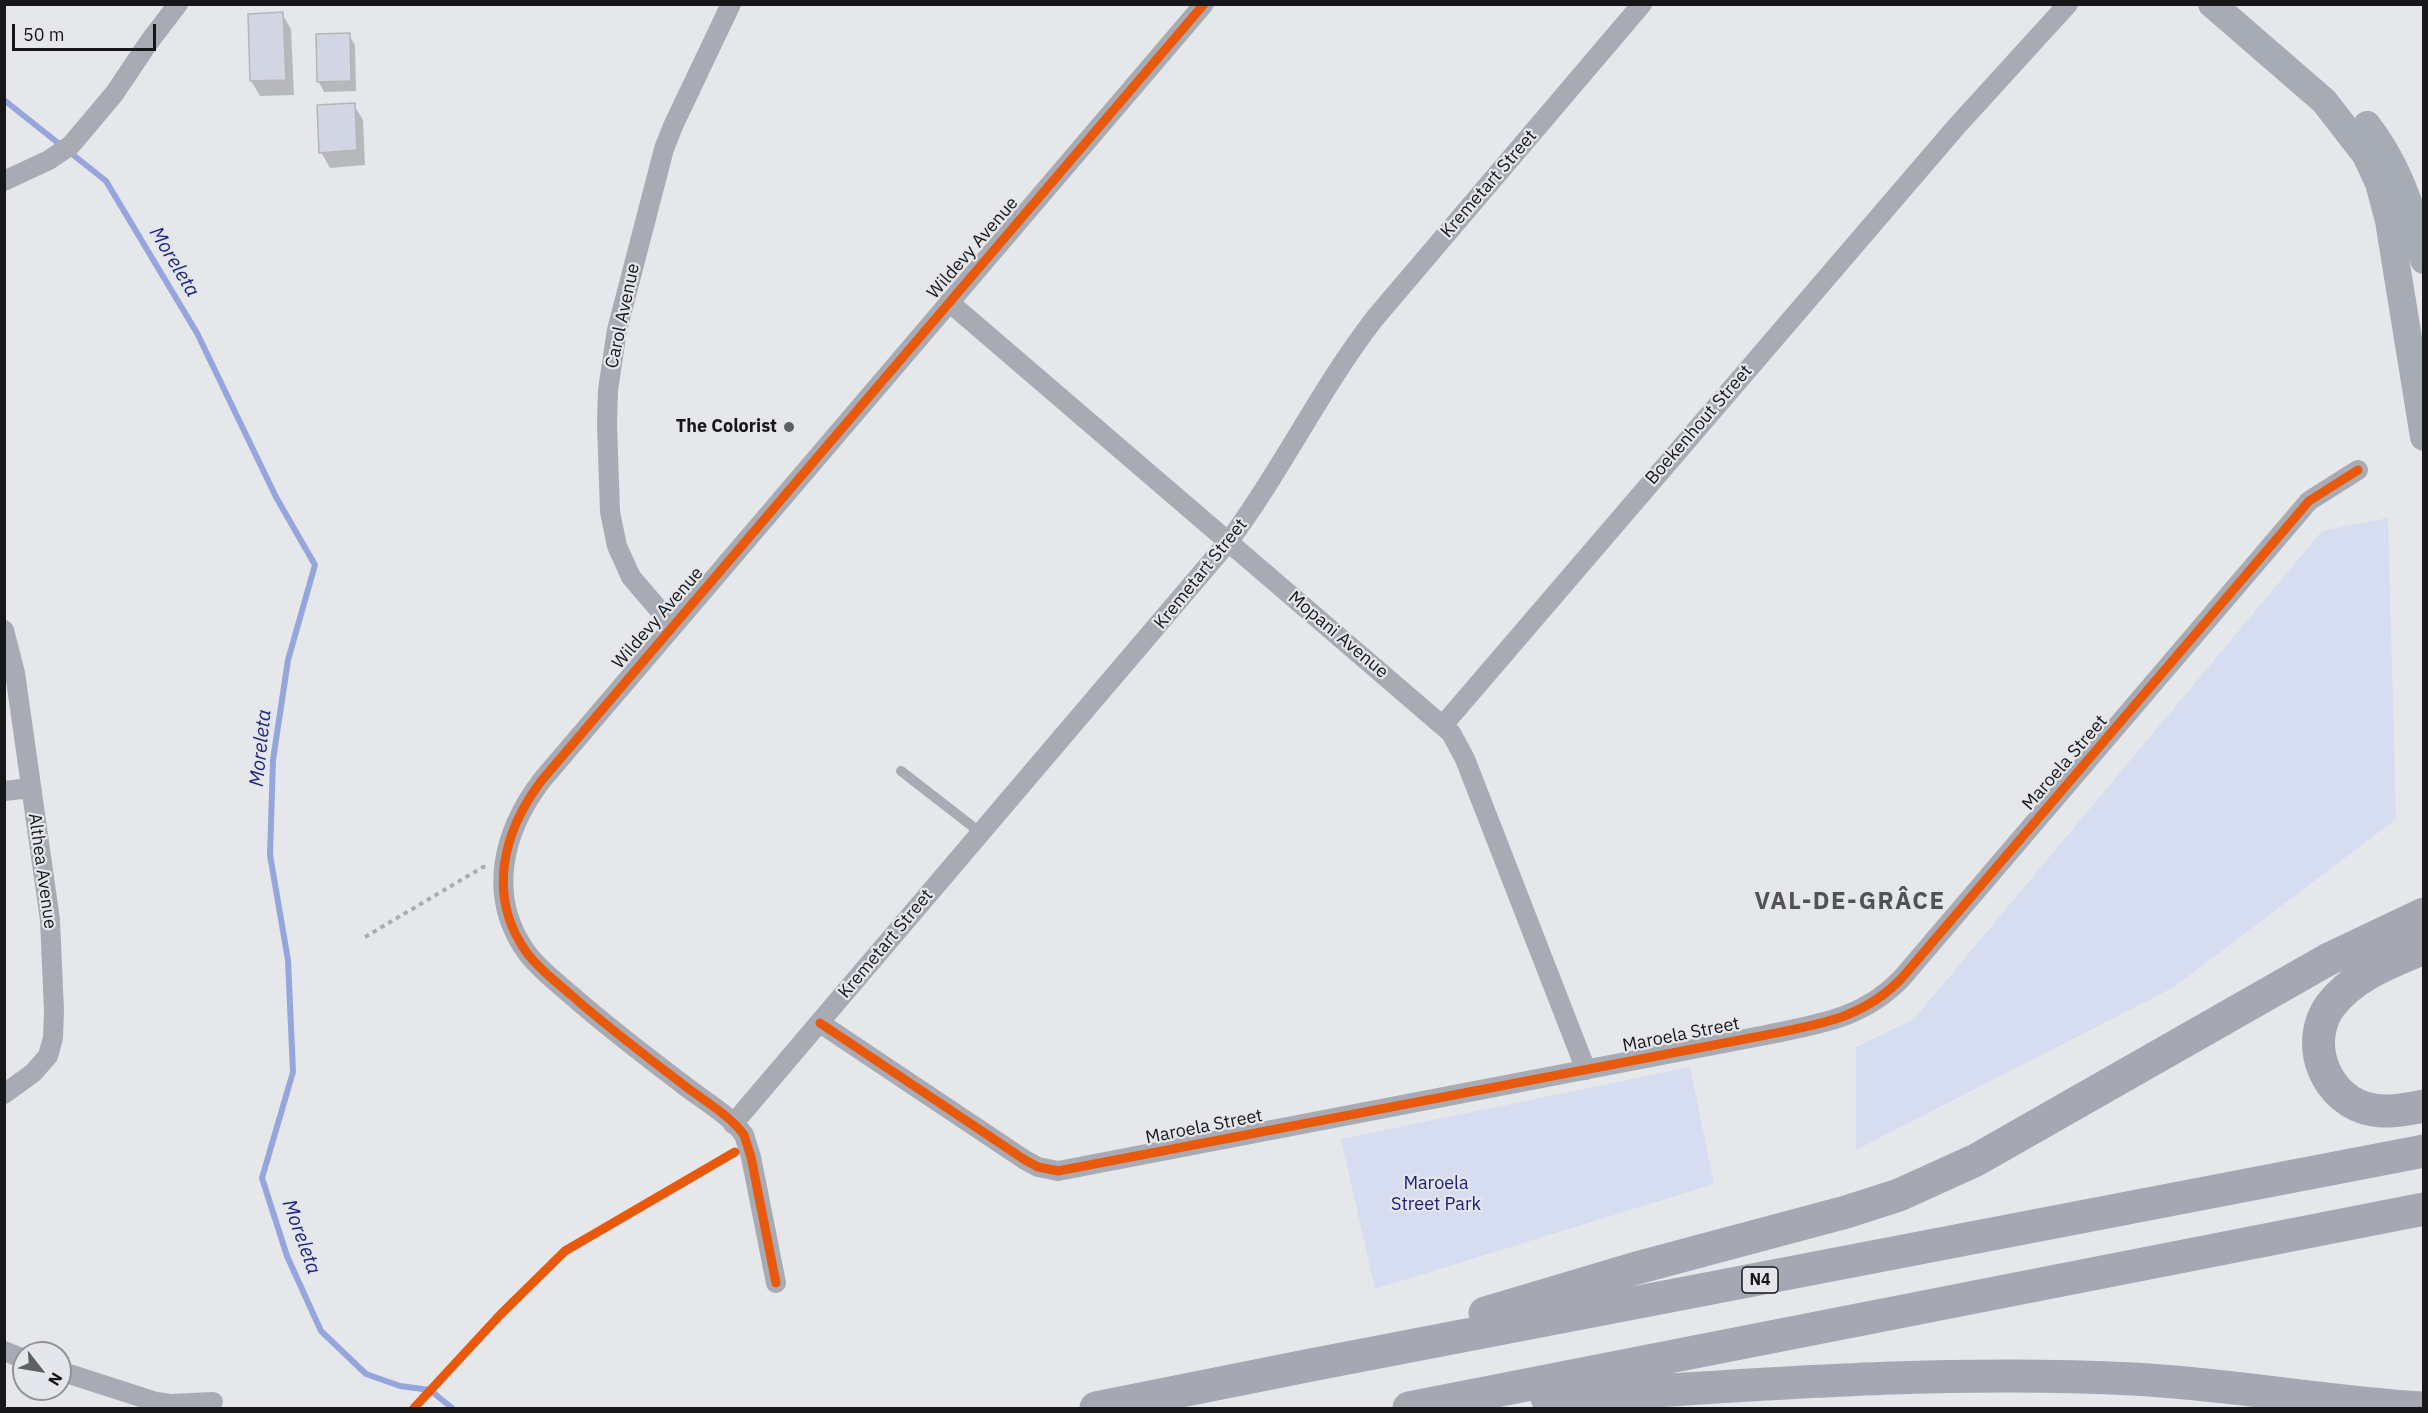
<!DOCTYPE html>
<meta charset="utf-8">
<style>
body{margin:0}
#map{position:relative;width:2428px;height:1413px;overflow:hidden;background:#e5e7ea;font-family:"IBM Plex Sans",sans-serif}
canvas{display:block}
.frame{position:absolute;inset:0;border:6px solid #171719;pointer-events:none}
.north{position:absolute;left:12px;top:1341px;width:60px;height:60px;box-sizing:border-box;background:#e4e6eb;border:2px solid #929397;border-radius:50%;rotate:121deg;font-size:16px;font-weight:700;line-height:24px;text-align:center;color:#171719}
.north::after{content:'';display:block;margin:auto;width:21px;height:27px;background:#5f6062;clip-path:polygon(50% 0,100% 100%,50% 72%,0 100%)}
.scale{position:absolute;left:12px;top:24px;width:144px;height:27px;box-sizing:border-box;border:3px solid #171719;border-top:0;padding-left:8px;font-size:18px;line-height:21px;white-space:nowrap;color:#171719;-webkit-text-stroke:4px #e4e6eb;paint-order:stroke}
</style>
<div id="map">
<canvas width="2428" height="1413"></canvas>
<div class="frame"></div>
<div class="north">N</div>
<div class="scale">50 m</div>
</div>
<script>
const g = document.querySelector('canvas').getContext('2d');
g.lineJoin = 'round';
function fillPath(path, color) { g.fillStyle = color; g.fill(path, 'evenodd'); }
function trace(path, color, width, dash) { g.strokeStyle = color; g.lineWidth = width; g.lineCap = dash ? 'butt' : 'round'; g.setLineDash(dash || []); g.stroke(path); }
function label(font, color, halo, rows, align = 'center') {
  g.font = font + ' "IBM Plex Sans",sans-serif'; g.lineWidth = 4.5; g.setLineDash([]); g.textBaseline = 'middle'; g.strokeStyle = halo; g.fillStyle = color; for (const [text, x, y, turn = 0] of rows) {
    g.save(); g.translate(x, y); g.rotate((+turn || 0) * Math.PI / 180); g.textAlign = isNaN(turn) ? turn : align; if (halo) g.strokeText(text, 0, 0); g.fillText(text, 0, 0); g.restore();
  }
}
fillPath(new Path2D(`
 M2388 518 2396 819 2174 987 1856 1150V1047L1914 1019 2322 531Z
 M1690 1067 1714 1184 1375 1289 1341 1139Z`), '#d6ddf0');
fillPath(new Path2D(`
 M282 14 291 29 294 95 260 96 251 81Z
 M349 35 355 45 356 91 324 92 319 82Z
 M354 105 363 120 365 165 330 168 321 152Z`), '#0003');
trace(new Path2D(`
 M4 100 106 181 197 333 276 497 315 565 288 660 273 760 270 855 288 960 293 1072 262 1178 287 1256 321 1331 366 1374 400 1386 430 1390 452 1408`), '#96a6dd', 6);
const building = new Path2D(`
 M283 12 286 80 250 81 248 14Z
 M350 33 351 81 317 82 316 34Z
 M355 103 357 150 319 153 317 105Z`);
fillPath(building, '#d2d6e4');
trace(building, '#b4b5b7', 1.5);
trace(new Path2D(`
 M365 937 483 867H488`), '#a9acb3', 4, [4.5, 4.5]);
trace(new Path2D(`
 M901 771 981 833`), '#a9abb4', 10);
trace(new Path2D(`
 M4 181 49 160 71 145 114 94 149 42 178 4
 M949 302 1451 733 1465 759 1586 1070
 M673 626 631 577 617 546 610 512 607 424 608 390 617 330 664 149 673 126 731 4
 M4 630 15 673 50 920 54 1011 53 1038 48 1056 33 1073 4 1094
 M1444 724 1956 127 2068 4
 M4 791 31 788
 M820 1023 1025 1160 1038 1167 1058 1171 1766 1035C1819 1024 1862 1019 1901 979L2309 501 2358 470
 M733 1124 1229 541C1282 470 1320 389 1375 318L1642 4
 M776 1283 751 1157 744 1135C731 1116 703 1100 685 1086 646 1056 607 1027 570 994 555 981 539 969 527 953 486 896 503 831 542 780L1204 4
 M4 1351 24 1359
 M60 1371 156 1402 171 1404 213 1402`), '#a9abb4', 20);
trace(new Path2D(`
 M2212 4 2324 101 2366 155 2379 183 2389 221 2424 437
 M2367 125C2398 165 2414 211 2424 260`), '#a7abb4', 28);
trace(new Path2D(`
 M2424 948C2391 962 2352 976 2330 1006 2303 1044 2326 1102 2373 1110 2390 1113 2407 1109 2424 1106
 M1485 1313 1633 1269 1846 1212 1899 1195 1976 1160 2327 960 2424 914
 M1547 1398C1742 1386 1937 1369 2133 1379 2230 1384 2325 1402 2422 1408
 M1096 1408 1311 1365 2424 1151
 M1409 1408 2424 1209`), '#a5a8b3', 33);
trace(new Path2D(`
 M820 1023 1025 1160 1038 1167 1058 1171 1766 1035C1819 1024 1862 1019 1901 979L2309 501 2358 470
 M776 1283 751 1157 744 1135C731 1116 703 1100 685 1086 646 1056 607 1027 570 994 555 981 539 969 527 953 486 896 503 831 542 780L1204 4
 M414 1408 500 1315 565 1251 735 1152`), '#e8590c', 9);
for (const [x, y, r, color] of [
 [789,427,6,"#5f6062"]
]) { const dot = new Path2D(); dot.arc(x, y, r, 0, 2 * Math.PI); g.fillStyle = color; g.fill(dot); trace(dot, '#e4e6eb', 2); }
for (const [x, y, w] of [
 [1760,1280,36]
]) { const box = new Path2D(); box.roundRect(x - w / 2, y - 13, w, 26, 4.5); g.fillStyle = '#e4e6eb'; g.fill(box); trace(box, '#171719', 1.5); }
label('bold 16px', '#171719', null, [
 ["N4",1760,1280]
]);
label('18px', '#171719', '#e4e6eb', [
 ["Kremetart Street",1489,184,-49],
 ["Wildevy Avenue",973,248,-49],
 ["Carol Avenue",623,316,-78],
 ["Boekenhout Street",1699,425,-49],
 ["Kremetart Street",1201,574,-51],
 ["Wildevy Avenue",658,618,-49],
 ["Mopani Avenue",1338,635,40],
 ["Maroela Street",2065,763,-49],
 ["Althea Avenue",42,871,82],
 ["Kremetart Street",886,944,-50],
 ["Maroela Street",1681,1035,-11],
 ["Maroela Street",1204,1127,-11]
]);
label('bold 18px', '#171719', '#e4e6eb', [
 ["The Colorist",777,427]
], 'right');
label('18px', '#192079', '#e4e6eb', [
 ["Maroela",1436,1184],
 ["Street Park",1436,1205]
]);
label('italic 20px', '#1e2881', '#e4e6eb', [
 ["Moreleta",174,262,59],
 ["Moreleta",261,748,-84],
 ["Moreleta",301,1237,70]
]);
g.letterSpacing = '1.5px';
label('bold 24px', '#515256', '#e4e6eb', [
 ["VAL-DE-GRÂCE",1850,902]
]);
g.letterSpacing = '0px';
</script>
